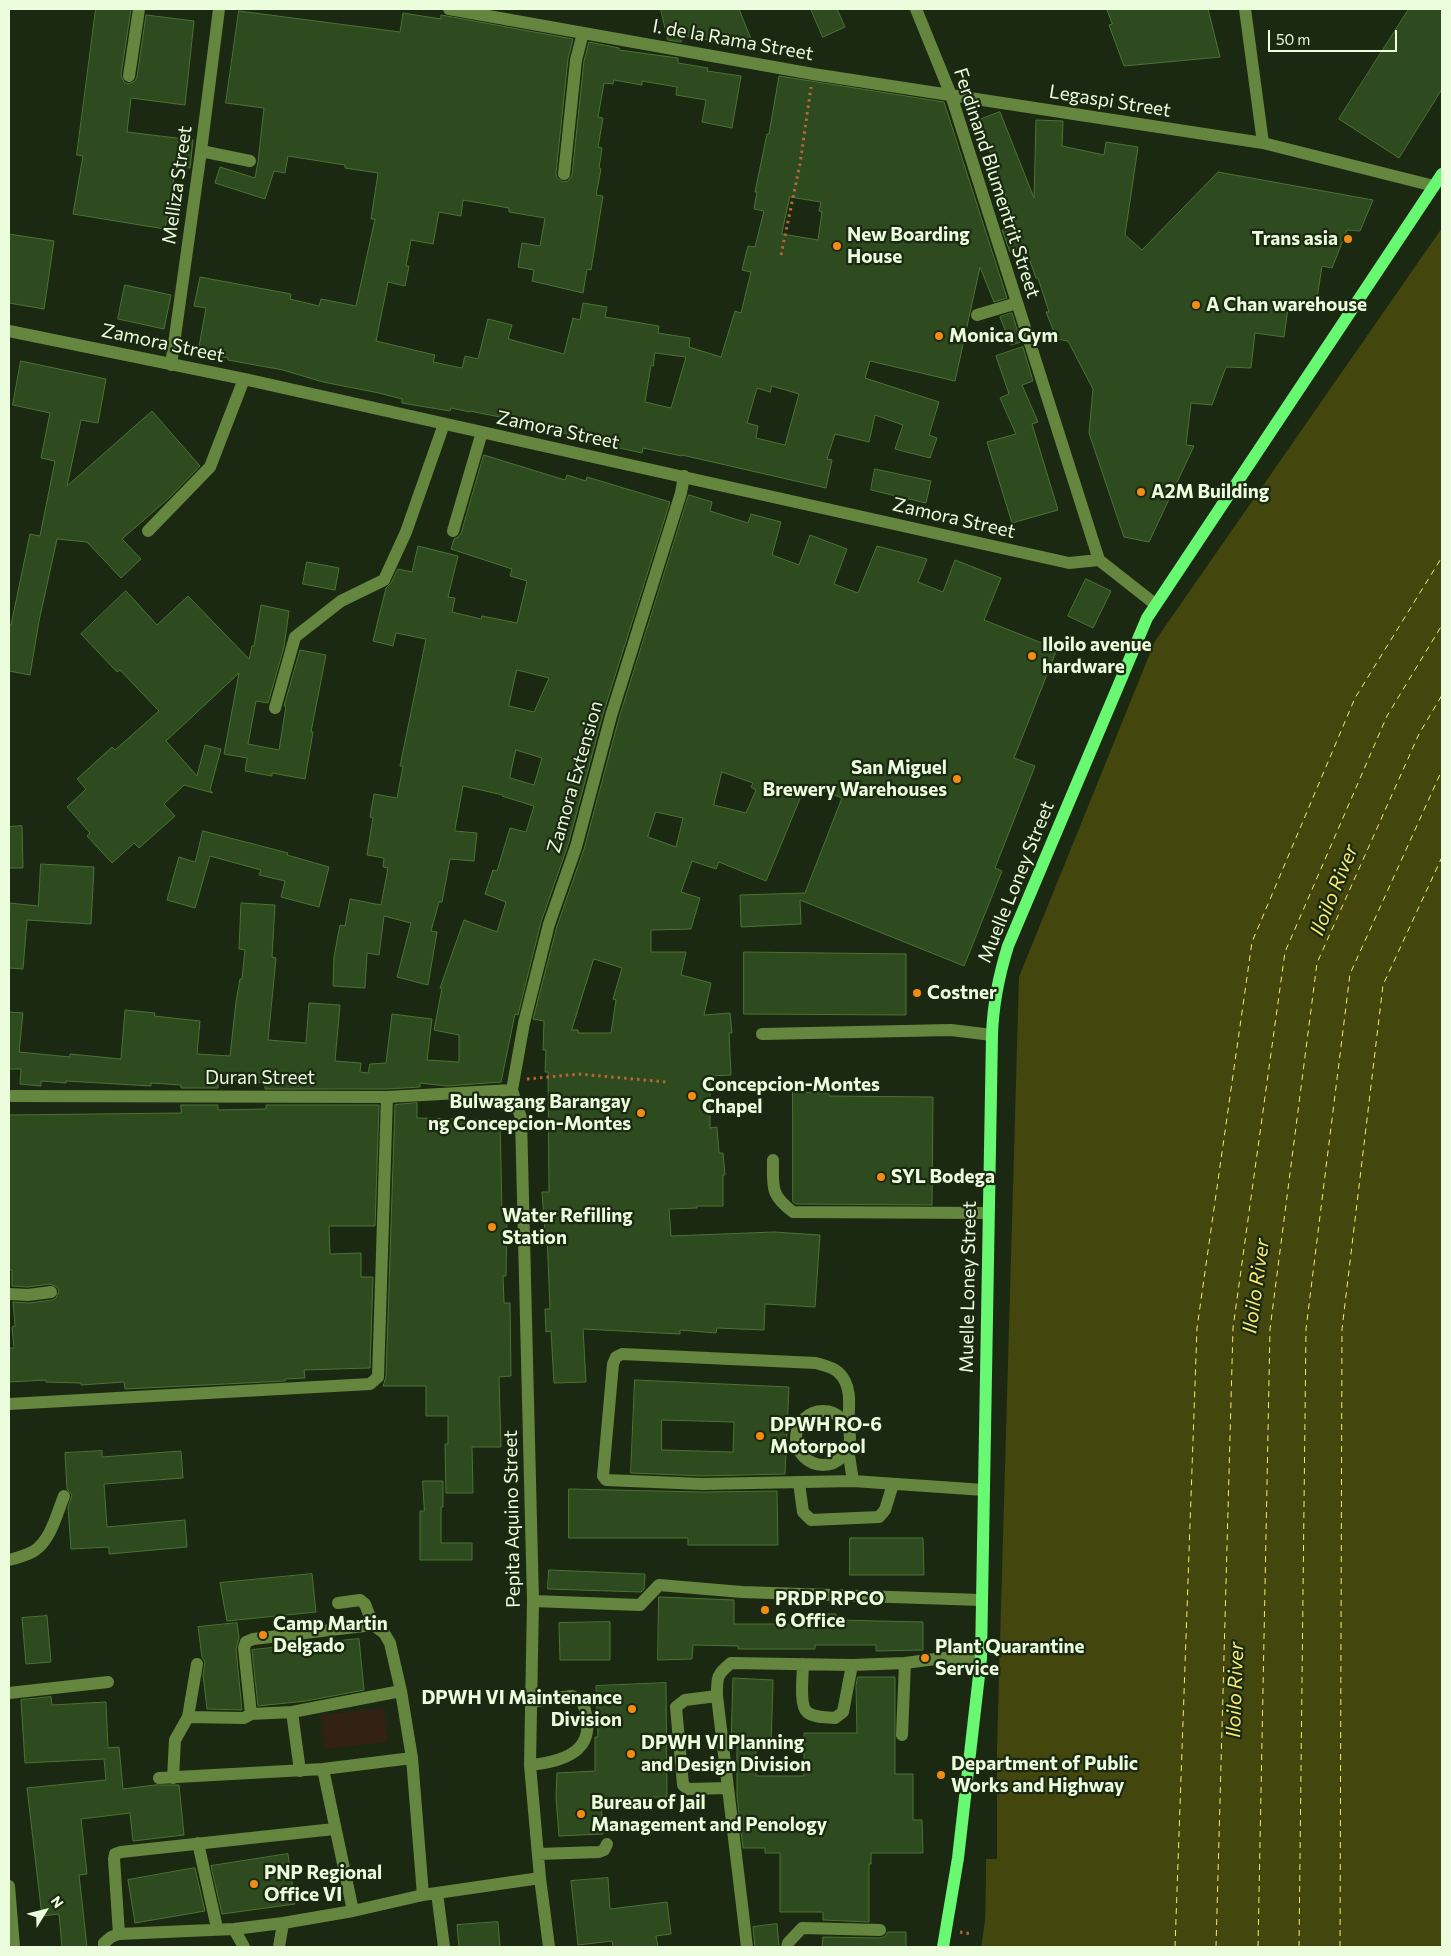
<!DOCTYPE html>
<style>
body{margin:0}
#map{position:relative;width:1451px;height:1956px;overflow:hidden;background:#1b2912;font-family:Commissioner,sans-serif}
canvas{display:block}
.frame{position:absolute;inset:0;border:10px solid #ebfddc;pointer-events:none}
.north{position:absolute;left:20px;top:1886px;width:50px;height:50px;-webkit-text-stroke:4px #1b2912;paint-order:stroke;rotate:54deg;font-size:14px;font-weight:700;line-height:20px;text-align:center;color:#ebfddc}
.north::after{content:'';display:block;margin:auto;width:18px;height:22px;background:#ebfddc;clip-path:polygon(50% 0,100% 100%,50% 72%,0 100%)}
.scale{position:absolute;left:1268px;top:30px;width:129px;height:22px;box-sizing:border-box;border:2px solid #ebfddc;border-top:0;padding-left:6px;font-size:15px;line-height:18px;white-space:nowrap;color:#ebfddc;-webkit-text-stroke:4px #1b2912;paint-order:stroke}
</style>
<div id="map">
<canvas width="1451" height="1956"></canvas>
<div class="frame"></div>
<div class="north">N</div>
<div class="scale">50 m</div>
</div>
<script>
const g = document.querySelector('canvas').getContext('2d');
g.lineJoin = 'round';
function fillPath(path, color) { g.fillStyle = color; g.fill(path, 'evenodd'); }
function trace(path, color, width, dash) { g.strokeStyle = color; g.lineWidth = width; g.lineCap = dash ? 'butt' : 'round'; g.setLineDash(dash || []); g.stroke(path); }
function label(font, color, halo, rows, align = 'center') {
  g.font = font + ' Commissioner,sans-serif'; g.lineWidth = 4.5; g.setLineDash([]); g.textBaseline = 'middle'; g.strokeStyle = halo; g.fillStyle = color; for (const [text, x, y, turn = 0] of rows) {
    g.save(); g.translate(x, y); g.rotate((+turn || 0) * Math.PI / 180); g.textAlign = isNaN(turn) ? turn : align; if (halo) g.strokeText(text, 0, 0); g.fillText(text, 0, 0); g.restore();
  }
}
fillPath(new Path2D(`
 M384 1708 388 1742 325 1749 321 1715Z`), '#332115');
fillPath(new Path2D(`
 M1442 228V1947H981L985 1919 986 1859H997V1748L1019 977 1155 641Z`), '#43470e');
fillPath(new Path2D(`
 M983 1859H986L985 1919 981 1947H978L982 1919Z`), '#1b2912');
trace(new Path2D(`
 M1175 1947 1197 1328 1252 942 1355 698 1442 557
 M1216 1947 1233 1328 1285 952 1387 716 1442 625
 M1258 1947 1270 1329 1317 963 1419 734 1442 695
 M1299 1947 1306 1329 1350 974 1442 770
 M1340 1947 1342 1329 1383 985 1442 857`), '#f8ea6f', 1, [6, 5]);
const building = new Path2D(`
 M96 9H131L121 75 124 82 128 84 135 81 137 77 146 15 194 21 185 105 131 98 127 132 193 140 190 168 176 167 165 229 73 214 83 156 77 155Z
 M661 9H739L755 49 682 35 681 42 668 40Z
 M811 9H837L845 27 823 37Z
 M1107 9H1208L1220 57 1124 66 1109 25 1112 24Z
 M1409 9H1442V89L1399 158 1339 119Z
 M239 11 400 32 403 13 441 19V15L573 39 568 59 556 173 557 178 563 182 568 181 572 175 584 61 589 42 619 48V50L678 58V63L708 68 707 71 741 76 732 128 702 122 706 100 676 95 677 87 642 81V85L614 80 613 84 604 83 598 117 603 118 598 147 602 148 599 168 601 169 596 195 603 196 591 270 587 269 583 293 532 281 534 270 518 267 522 243 540 246 545 218 509 212V208L463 200 461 216 439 212 433 244 411 240 406 266H409L405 286 388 282 376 341 435 355 433 362 462 368 465 356 478 359 488 319 512 325 508 339 564 354 573 318 580 320 583 303 607 307 605 317 659 326 658 333 690 338 689 347 721 357 735 311 741 313 751 272 742 270 748 246 755 247 764 211 754 209 757 192H755L767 134H769L779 76 944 102 1007 298 994 302 980 267 955 381 870 361 865 378 939 402 929 435 937 438 930 458 895 449 903 425 875 415 869 442 835 434 827 459 832 460 826 488 682 455V456L643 448 642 453 575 438V436L552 430 553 426 501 415 500 417 470 411V412L451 408 450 411 402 403V399L379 393 323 382 283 370 228 360V358L198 352 206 308 194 306 200 277 291 294 290 299 319 306 321 299 356 306 375 219H371L378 173 345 168V165L288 156 285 173 274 171 265 199 215 183 220 167 255 178 258 162 264 108 226 103ZM790 197 821 202 819 211 822 212 818 240 782 234ZM655 353 686 357 671 408 645 402 651 365 653 366ZM772 386 799 394 785 445 756 438 758 426 747 423 757 388 770 392Z
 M1000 112 1034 198 1036 120 1063 121 1062 146 1104 155 1106 142 1138 147 1125 235 1142 250 1218 172 1373 200 1360 231 1347 230 1332 268 1322 266 1316 305 1289 301 1284 337 1255 333 1251 368 1226 367 1212 405 1191 403 1186 445 1194 446 1149 542 1124 537 1089 433 1093 389 1068 341 1057 339 1046 312H1049L1038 278H1036L1025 247 1010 252 1002 230 1016 225 979 120Z
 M9 234 54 241 44 309 9 303Z
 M125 285 171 295 164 329 118 319Z
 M1012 313 1021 342 1011 345 1000 317Z
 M1023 347 1033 381 1022 385 1038 422 1032 424 1058 510 1012 523 987 442 1016 434 1000 398 1009 394 996 356Z
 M21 361 106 379 98 423 81 420 67 486 152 411 200 466 169 498 122 539 141 559 121 578 87 542 57 539 39 621 30 675 9 671V625H11L30 534 40 536 55 461 41 458 50 413 13 405Z
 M484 455 565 480 567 475 586 481 587 477 670 502 603 714 568 845 541 922 518 1015 515 1014 501 1082 447 1086 420 1083V1087L387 1089H265V1083L226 1080H218V1088H181V1085L151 1083V1086L66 1081V1083L41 1081V1086L20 1084 21 1069H9V1012L23 1013 19 1052 70 1057V1054L121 1059 125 1010 155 1013 154 1016 200 1021 197 1054 230 1056 236 1002 240 979H242L245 950 239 949 241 903 275 905 272 957 276 958 268 1040 306 1043 309 1003 340 1005 335 1061 361 1063 360 1072 368 1073 370 1064 386 1063 392 1014 432 1019 427 1060 459 1062V1035L434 1030 442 988H440L464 920 497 932 506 902 485 894 493 870 497 871 510 828 526 832 534 806 502 796 503 795 463 786 455 829V831L477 833 474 861 450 859 442 902H439L431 931 437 932 428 985 397 977 411 923 384 916 379 955 367 953 365 988 333 986 334 957 340 925 345 926 350 899 381 905 388 868 383 867 384 858 367 855 373 818 370 817 374 794 397 798 403 766H400L426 639 396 633 393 646 373 641 386 588 391 583 398 569 412 572 418 546 458 556 448 597 455 598 452 612 481 619 482 616 517 623 527 581 510 576 512 569 451 549 454 539 458 537 461 533ZM517 670 549 678 534 712 509 706ZM516 750 542 758 534 785 510 778Z
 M875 469 931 481 926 503 871 490Z
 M689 495 712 502 710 511 748 523 751 514 781 522 772 555 799 565 810 535 847 549 834 584 858 593 877 546 927 559 918 582 943 592 955 560 1001 578 984 620 1057 649 1014 758 1035 766 995 868 1002 871 964 966 800 900 801 924 741 927 740 895 805 893 842 798 806 784 766 881 719 862 716 869 692 861 681 892 700 898 691 929 651 930V952H686L681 975 711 983 704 1015 730 1013 732 1033H729L731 1075 710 1076V1128L717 1127 719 1153H723L725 1175H723V1206H697V1208L669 1209 671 1236 774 1232 820 1235 815 1307 765 1304 764 1330 717 1328 716 1333 680 1330V1334L583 1329 586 1382 554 1383 551 1331 546 1332 545 1309H550L547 1234H545L542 1192H549L548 1072H545L546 1050H543L544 1021 533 1019 557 926 584 849 619 718ZM722 772 753 783 751 787 756 790 746 813 714 805ZM656 812 683 818 676 847 648 837ZM594 959 622 968 613 999 616 1000 611 1033H578V1030H572Z
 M307 562 339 568 335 590 303 584Z
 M1086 579 1111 591 1093 628 1068 616Z
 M126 591 157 625 188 596 249 659 252 646H254L261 605 289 611 284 647 268 703 256 701 248 744 279 750 286 706H284L300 650 326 655 311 732H313L305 779 272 773V776L245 771 247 758 224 754 239 673 166 741 197 776 205 745 221 749 210 790 213 793 184 785 164 804 175 816 139 848 134 843 112 863 87 836 90 833 67 807 86 789 77 779 112 747 115 750 159 711 120 670 117 672 81 634Z
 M22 826 23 868H9V827Z
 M203 831 288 853 287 855 329 867 319 907 281 897 285 881 259 875 261 870 210 856 195 908 167 900 179 857 195 862Z
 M41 864 94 867 91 924 27 920 23 969 9 968V903L38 906Z
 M744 952 906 954V1015L744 1014Z
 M793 1092 828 1093 830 1096 933 1097 932 1205 796 1204 793 1202Z
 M417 1103V1118L500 1120 502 1212H507L506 1276H503L504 1303H510L511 1376 499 1377 501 1447H472L473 1493H446L445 1444H448V1416H426V1386H383L386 1377 395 1105Z
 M181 1105H218V1110L266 1109V1105H379L375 1226H329L330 1254 361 1253V1277H373L370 1368 304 1370 305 1378 285 1379V1381L125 1389 124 1382 81 1385V1383L46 1382V1380L9 1382V1348H14L12 1327 15 1326 13 1302 29 1303 52 1300 56 1298 59 1291 57 1287 50 1284 28 1287 12 1286V1270H9V1115L181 1113Z
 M635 1380 789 1387 785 1474 702 1476 631 1473ZM662 1420 734 1422 733 1452 662 1450Z
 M102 1451V1457L181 1451 183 1478 104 1484 107 1527 185 1520 187 1547 109 1554V1547L71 1549 68 1507 72 1495 67 1489 65 1453Z
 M423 1481H443V1507H441V1543H472V1560H420V1511H424Z
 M569 1489 702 1492 777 1491 778 1545H688V1538H569Z
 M850 1538H923L924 1575H850Z
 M549 1570 645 1574 644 1589 641 1592 548 1589Z
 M312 1574 316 1612 227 1621 220 1583Z
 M659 1597 734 1600V1624H818V1614H836V1620L923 1622V1650L876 1651V1645H815V1649H738V1646L693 1645 692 1659 658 1660Z
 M47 1616 51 1662 26 1664 22 1618Z
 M610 1622V1660H560L559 1623Z
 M237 1623 239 1638 236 1649 242 1710 207 1709 203 1675 205 1662 202 1657 198 1627Z
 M359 1639 364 1690 306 1701 258 1706 252 1650Z
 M858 1677H895V1774H913V1820H922L923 1853H871V1864H869V1922L823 1920V1912H780V1853H765V1848H743L737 1796V1744H731L733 1678 773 1680 771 1745H756V1776H804V1733H857L856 1686Z
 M666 1683 667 1797 601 1798 603 1834 559 1836 556 1797 557 1773 595 1771V1737H598L596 1686Z
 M51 1697 52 1705 106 1702 108 1748 119 1747 123 1789 155 1785H179L184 1835 133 1841 130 1813 81 1819 87 1874 79 1875 87 1947H62L59 1914 42 1916 27 1788 106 1780 104 1759 25 1763 21 1700Z
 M288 1854 295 1904 222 1914 211 1866Z
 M195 1868 205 1911 135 1923 128 1880Z
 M608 1878 610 1909 667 1902 671 1934 656 1936 658 1947H613L612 1941 578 1945 571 1881Z
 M498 1922 500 1947H459L457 1925Z
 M777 1924 779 1947H755L753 1927Z
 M888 1932H906V1947H822L823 1937 880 1938 884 1937Z`);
fillPath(building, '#2e4a1f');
trace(building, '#4a7432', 1);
trace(new Path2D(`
 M781 255 800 164 811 87
 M527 1079 579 1074 666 1082
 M960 1932 972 1934`), '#b76737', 3, [2.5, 4]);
trace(new Path2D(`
 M449 9 813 74 1263 143 1434 186
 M916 9 951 95 1099 560 1155 604
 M1245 9 1263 143
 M129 76 139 9
 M201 151 250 161
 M564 174 576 60 583 33
 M977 315 1017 303
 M9 331 244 379 1069 563 1099 560
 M171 365 201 151 219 9
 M148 531 210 467 244 379
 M453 531 482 432
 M275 708 295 637 341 601 384 580 406 532 444 424
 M762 1034 951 1030 992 1035
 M512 1090 521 1118 533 1601 530 1765 540 1878 549 1947
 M512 1090 524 1023 549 924 576 847 611 716 681 493 684 476
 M9 1096 387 1097 512 1090
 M773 1160C773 1187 770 1195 793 1212L988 1213
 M9 1294 28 1295 51 1292
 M9 1404 370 1384 378 1377 387 1097
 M796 1438a27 27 0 1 1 54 0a27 27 0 1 1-54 0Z
 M848 1426C849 1408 853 1385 838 1372 833 1367 823 1365 816 1363L622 1354 616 1357 613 1364 603 1476 606 1480 702 1484 853 1481 984 1490
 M848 1449 853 1481
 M799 1483 803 1512 811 1520 879 1517 885 1510 893 1484
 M9 1560C17 1558 27 1555 34 1551 51 1540 57 1513 64 1496
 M533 1601 640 1605 659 1585 742 1592 981 1600
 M338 1603 360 1600 365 1604 373 1625 384 1633 390 1643 401 1691 412 1758 423 1895
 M803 1664C803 1675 799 1705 807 1712 814 1718 827 1717 835 1718L843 1712 852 1665
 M9 1693 108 1682
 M717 1696 685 1700 676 1707 683 1785 688 1789 728 1788
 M292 1712 300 1771
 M251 1714 292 1712 401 1691
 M188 1717 244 1718 251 1714 244 1648 246 1642 253 1639 373 1625
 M902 1735 905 1663
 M530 1765C571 1761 600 1747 582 1701L572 1696 530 1702
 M323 1769 353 1911
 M159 1778 323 1769 412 1758
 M173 1778 175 1740 188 1717 197 1664
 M198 1843 217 1928
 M538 1854 599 1852 604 1850 607 1844
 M9 1886 14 1947
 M437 1893 444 1947
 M234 1929 244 1947
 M119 1934 114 1859 115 1854 121 1852 334 1829
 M104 1947V1943L111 1937 119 1934 234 1929 283 1923 353 1911 423 1895 540 1878
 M279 1947 283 1923
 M747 1947 717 1696C717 1678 716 1675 731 1663L852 1665 905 1663 943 1658H981
 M787 1947 788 1943 802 1928 880 1930`), '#65863f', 12);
trace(new Path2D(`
 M943 1947 958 1858 981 1658 992 1035C993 1003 999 975 1008 946L1147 618 1442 174`), '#68f871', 12);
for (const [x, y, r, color] of [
 [1348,239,5,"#f48b12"],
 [837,246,5,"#f48b12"],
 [1196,305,5,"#f48b12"],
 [939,336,5,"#f48b12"],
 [1141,492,5,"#f48b12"],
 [1032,656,5,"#f48b12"],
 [957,779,5,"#f48b12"],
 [917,993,5,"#f48b12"],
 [692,1096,5,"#f48b12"],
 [641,1113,5,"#f48b12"],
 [881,1177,5,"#f48b12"],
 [492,1227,5,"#f48b12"],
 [760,1436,5,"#f48b12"],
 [765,1610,5,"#f48b12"],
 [263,1635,5,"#f48b12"],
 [925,1658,5,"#f48b12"],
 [632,1709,5,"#f48b12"],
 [631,1754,5,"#f48b12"],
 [941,1775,5,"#f48b12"],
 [581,1814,5,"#f48b12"],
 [254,1884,5,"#f48b12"]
]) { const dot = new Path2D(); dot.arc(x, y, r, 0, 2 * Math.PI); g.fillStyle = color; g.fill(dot); trace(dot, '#1b2912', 2); }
label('19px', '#ebfddc', '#1b2912', [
 ["I. de la Rama Street",733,40,10],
 ["Legaspi Street",1110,101,9],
 ["Ferdinand Blumentrit Street",997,183,72],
 ["Melliza Street",177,185,-82],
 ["Zamora Street",163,343,12],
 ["Zamora Street",558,430,12],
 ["Zamora Street",954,518,13],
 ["Zamora Extension",575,777,-74],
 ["Muelle Loney Street",1016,882,-68],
 ["Duran Street",260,1078],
 ["Muelle Loney Street",968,1287,-89],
 ["Pepita Aquino Street",512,1519,-91]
]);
label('bold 19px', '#ebfddc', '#1b2912', [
 ["New Boarding",847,235],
 ["House",847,257],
 ["Trans asia",1338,239,"right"],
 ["A Chan warehouse",1206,305],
 ["Monica Gym",949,336],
 ["A2M Building",1151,492],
 ["Iloilo avenue",1042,645],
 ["hardware",1042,667],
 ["San Miguel",947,768,"right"],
 ["Brewery Warehouses",947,790,"right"],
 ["Costner",927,993],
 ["Concepcion-Montes",702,1085],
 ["Chapel",702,1107],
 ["Bulwagang Barangay",631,1102,"right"],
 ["ng Concepcion-Montes",631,1124,"right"],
 ["SYL Bodega",891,1177],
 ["Water Refilling",502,1216],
 ["Station",502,1238],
 ["DPWH RO-6",770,1425],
 ["Motorpool",770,1447],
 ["PRDP RPCO",775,1599],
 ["6 Office",775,1621],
 ["Camp Martin",273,1624],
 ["Delgado",273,1646],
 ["Plant Quarantine",935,1647],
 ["Service",935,1669],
 ["DPWH VI Maintenance",622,1698,"right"],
 ["Division",622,1720,"right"],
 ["DPWH VI Planning",641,1743],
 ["and Design Division",641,1765],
 ["Department of Public",951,1764],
 ["Works and Highway",951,1786],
 ["Bureau of Jail",591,1803],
 ["Management and Penology",591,1825],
 ["PNP Regional",264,1873],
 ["Office VI",264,1895]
], 'left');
label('italic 20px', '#f8ea6f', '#1b2912', [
 ["Iloilo River",1334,890,-68],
 ["Iloilo River",1256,1286,-82],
 ["Iloilo River",1235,1690,-88]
]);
</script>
